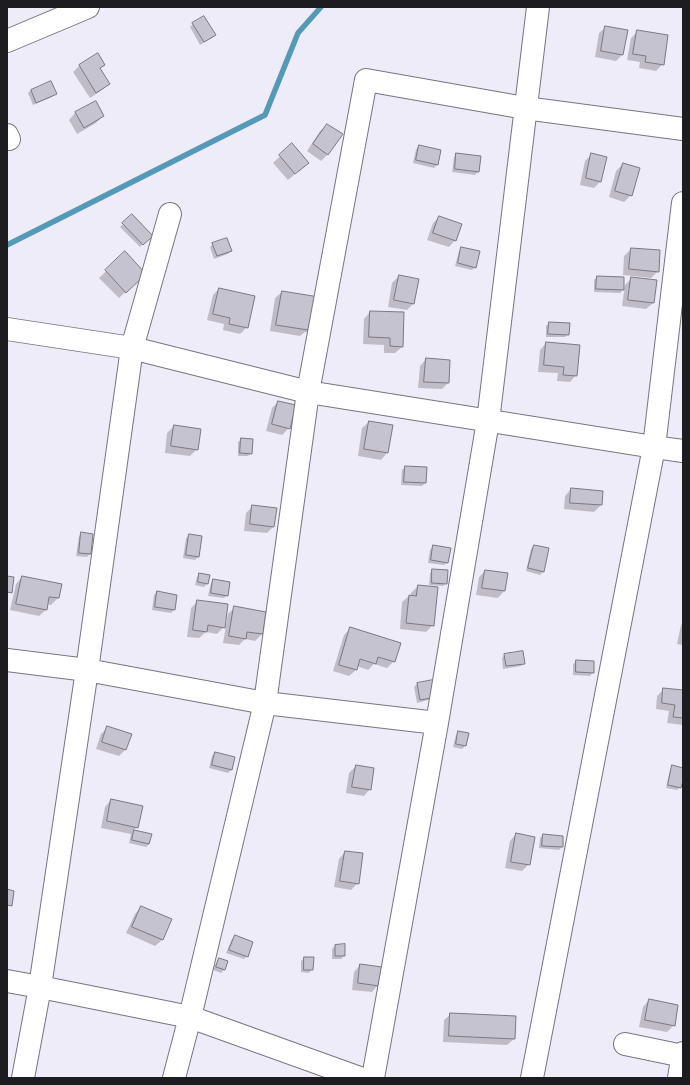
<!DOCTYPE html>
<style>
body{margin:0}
#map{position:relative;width:690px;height:1085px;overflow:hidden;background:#efecf9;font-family:Lato,sans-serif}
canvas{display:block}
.frame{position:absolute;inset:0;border:8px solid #1d1c21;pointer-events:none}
</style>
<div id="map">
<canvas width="690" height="1085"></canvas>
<div class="frame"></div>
</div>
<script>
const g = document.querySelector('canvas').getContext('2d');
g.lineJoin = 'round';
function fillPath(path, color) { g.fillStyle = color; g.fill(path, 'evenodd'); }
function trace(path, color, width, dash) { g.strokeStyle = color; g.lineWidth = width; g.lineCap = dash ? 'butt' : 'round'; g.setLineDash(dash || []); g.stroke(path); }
fillPath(new Path2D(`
 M193 24 215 35 212 38 200 45 190 27Z
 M606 27 622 55 616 61 595 57 599 33Z
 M637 32 663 64 656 71 639 68 640 62 627 60 631 38Z
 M80 65H104L100 69 109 84 102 90 90 98 73 72Z
 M31 90 55 94 52 97 33 105 28 93Z
 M95 102 103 116 96 123 77 134 69 120 75 113Z
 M327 125 328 154 321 161 307 151 320 131Z
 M292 145 301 169 288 180 273 163Z
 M419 146 440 150 437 165 434 168 413 163 416 149Z
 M457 154 478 172 475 175 452 172 454 157Z
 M592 154 600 182 594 188 580 185 585 161Z
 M623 164 631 195 624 202 609 197 616 171Z
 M132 216 151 236 140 247 120 227Z
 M439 217 455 240 449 247 427 240 433 223Z
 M213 244 231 251 228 254 214 259 210 247Z
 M462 248 475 267 472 270 455 266 459 251Z
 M631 249 658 271 651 278 623 275 624 256Z
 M125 253 138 280 119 298 99 278Z
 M399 276 413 304 407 310 388 307 392 283Z
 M597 277 623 290 620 293 594 292V280Z
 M632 278 653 303 646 309 622 306 625 285Z
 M219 289 247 327 240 334 223 330 224 324 207 320 213 295Z
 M282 292 324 299 312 333 305 332 300 336 270 331 275 298Z
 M370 312 402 347 395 353H384V345L363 344 364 319Z
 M549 323 568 334 565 337H546V326Z
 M546 343 576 375 570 382 557 381 558 373 538 372 540 350Z
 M426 359 448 383 442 389 418 388 420 366Z
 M278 402 289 428 282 435 266 431 272 408Z
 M369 422 392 426 387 453 381 460 358 456 362 428Z
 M174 426 197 449 190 456 165 453 167 433Z
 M242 439 251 453 248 456H238V442Z
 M405 467 425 483 422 486 401 485 402 470Z
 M571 489 602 491 601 505 594 512 564 509 565 496Z
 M253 506 273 527 267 533 244 531 246 513Z
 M82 533 92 535 90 554 87 557 76 556 79 536Z
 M189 535 198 557 195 560 183 558 186 538Z
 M433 546 448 562 444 565 428 563 430 550Z
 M534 546 543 572 540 575 526 571 531 549Z
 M433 570 446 583 443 586 429 585 430 573Z
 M485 571 507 574 504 591 498 598 476 595 479 577Z
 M200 574 207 584 204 587 195 585 197 577Z
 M22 577 60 585 58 598 51 605 47 604 46 610 39 616 10 610 16 584Z
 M214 580 227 595 224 598 208 596 211 583Z
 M418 586 433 625 426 632 400 629 402 602 409 596H411V593Z
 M157 592 176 595 174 610 171 613 152 610 154 595Z
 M198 601 224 627 217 634 206 632 199 638 187 637 191 608Z
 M235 607 265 612 262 634 255 641 245 639 239 645 223 643 228 614Z
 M683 623V645L677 644 681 625Z
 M351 628 394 661 387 668 374 664 368 670 357 666 356 670 349 676 333 671 344 635Z
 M505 654 524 663 521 666 503 669 502 658Z
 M577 661 593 672 590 676 573 675V664Z
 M417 684 432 699 417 703 414 687Z
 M664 689 683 691V725L667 723 669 711 656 709 657 696Z
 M108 727 130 734 125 750 119 756 96 749 101 734Z
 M459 732 465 746 462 749 453 747 456 735Z
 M215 753 231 770 228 773 209 768 212 756Z
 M356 766 370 789 364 796 346 793 349 773Z
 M673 766 683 769V777L680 787 677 790 666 788 670 770Z
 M111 800 137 827 133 831 150 835 149 844 146 847 129 843 131 834 101 828 105 807Z
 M516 834 529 864 522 871 505 868 510 841Z
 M543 835 562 847 559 850 539 848 540 838Z
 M345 852 358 883 351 890 334 887 339 859Z
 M141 907 171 920 162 940 155 946 126 933 135 914Z
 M235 936 247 956 244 959 226 953 232 939Z
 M344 945V956L341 959H332V949L335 946Z
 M305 958 312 969 309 973 301 972V961Z
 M219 959 227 962 224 970 221 973 213 970 216 963Z
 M360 965 378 985 372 992 352 990 354 972Z
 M649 1000 674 1025 667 1032 639 1027 643 1007Z
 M451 1014 514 1039 507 1045 443 1042 444 1020Z`), '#0003');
trace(new Path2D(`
 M7 245 265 115 298 33 321 7`), '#5499b6', 5.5);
const building = new Path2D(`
 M204 16 216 35 204 42 192 23Z
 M605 26 628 30 623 55 601 51Z
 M637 30 668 35 664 65 645 62 646 56 633 54Z
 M98 53 105 65 100 68 110 84 96 93 79 65Z
 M51 81 57 94 36 103 31 90Z
 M96 101 104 116 84 128 75 112Z
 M327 124 343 134 328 155 313 144Z
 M292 143 309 163 295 174 279 155Z
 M419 145 441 150 438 165 416 160Z
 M456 153 481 156 479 172 455 169Z
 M591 153 607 157 601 182 586 178Z
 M623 163 640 168 632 196 615 191Z
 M132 214 153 236 143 245 122 223Z
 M439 216 462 224 456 241 433 233Z
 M227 238 232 251 217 256 212 243Z
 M461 247 480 251 476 268 458 263Z
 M631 248 660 250 659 272 629 269Z
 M125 251 146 274 126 293 105 270Z
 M399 275 419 279 414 304 394 300Z
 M597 276 624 277V290L596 289Z
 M631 277 657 280 654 303 628 300Z
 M219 288 255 296 248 328 229 324 230 318 213 314Z
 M282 291 325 298 320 327 309 325 308 330 276 325Z
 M370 311 404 312 403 347 390 346V338L369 337Z
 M549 322 570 323 569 335 548 334Z
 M546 342 580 345 577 376 563 375 564 367 544 365Z
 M426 358 450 360 449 383 424 382Z
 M278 401 296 405 290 429 272 424Z
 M369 421 393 425 388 453 364 449Z
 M174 425 201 429 198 450 171 446Z
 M241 438 253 439 252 454 240 453Z
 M405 466 427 467 426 483 404 482Z
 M571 488 603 491 602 505 570 503Z
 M252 505 277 508 274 527 250 524Z
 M81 532 93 534 91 554 79 553Z
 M189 534 202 536 199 557 186 555Z
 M433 545 451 548 448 563 431 560Z
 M534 545 549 548 544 572 528 568Z
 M432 569 448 570 447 584 432 583Z
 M485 570 508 573 505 591 482 588Z
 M199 573 210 575 208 584 198 582Z
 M7 576 14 577 12 593 7 592Z
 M22 576 62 584 59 598 49 597 47 610 16 604Z
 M213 579 230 582 228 596 211 593Z
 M418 585 438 587 434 626 406 623 409 595 416 596Z
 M157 591 177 595 175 610 155 607Z
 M197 600 228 604 225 628 208 625 207 632 193 630Z
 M234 606 266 612 263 634 247 632 246 639 229 636Z
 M350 627 401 643 395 662 378 657 376 664 360 659 357 670 339 665Z
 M523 651 525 664 506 666 504 654Z
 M576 660 594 661V673L576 672Z
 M433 680 437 697 420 700 417 683Z
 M663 688 683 690V718L673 717 675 705 662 703Z
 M107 726 132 734 126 750 102 742Z
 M458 731 469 733 466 746 456 744Z
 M215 752 235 757 232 770 212 765Z
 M356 765 374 768 371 790 352 787Z
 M672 765 683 768V781L681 788 668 785Z
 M111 799 143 806 138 828 107 821Z
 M134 830 152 834 149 844 132 840Z
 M516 833 535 837 530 865 511 862Z
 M543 834 563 836V847L542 846Z
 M345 851 363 853 359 884 340 881Z
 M7 889 14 891 12 906 7 905Z
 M141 906 172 919 163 940 132 927Z
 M235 935 253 942 248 957 229 950Z
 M345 944V956H335V945Z
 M304 957H314L313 970H304Z
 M219 958 228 961 225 970 216 967Z
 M360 964 382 967 379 986 358 983Z
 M649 999 678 1005 675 1026 645 1020Z
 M450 1013 516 1016 515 1039 449 1036Z`);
fillPath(building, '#c6c3d0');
trace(building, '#7b7884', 1);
const minor = new Path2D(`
 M7 41 88 7
 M7 135 9 139
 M7 329 132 348 308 392 654 447 683 451
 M7 660 87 670 265 703 437 723
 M7 981 40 987 190 1017 360 1078
 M625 1044 683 1056
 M23 1078 40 987 87 670 132 348 170 214
 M174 1078 190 1017 265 703 308 392 366 80 525 108 683 129
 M373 1078 437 723 488 421 538 7
 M532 1078 654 447 683 203
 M679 1078 683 1053`);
trace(minor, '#787581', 24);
trace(minor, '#fff', 22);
</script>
